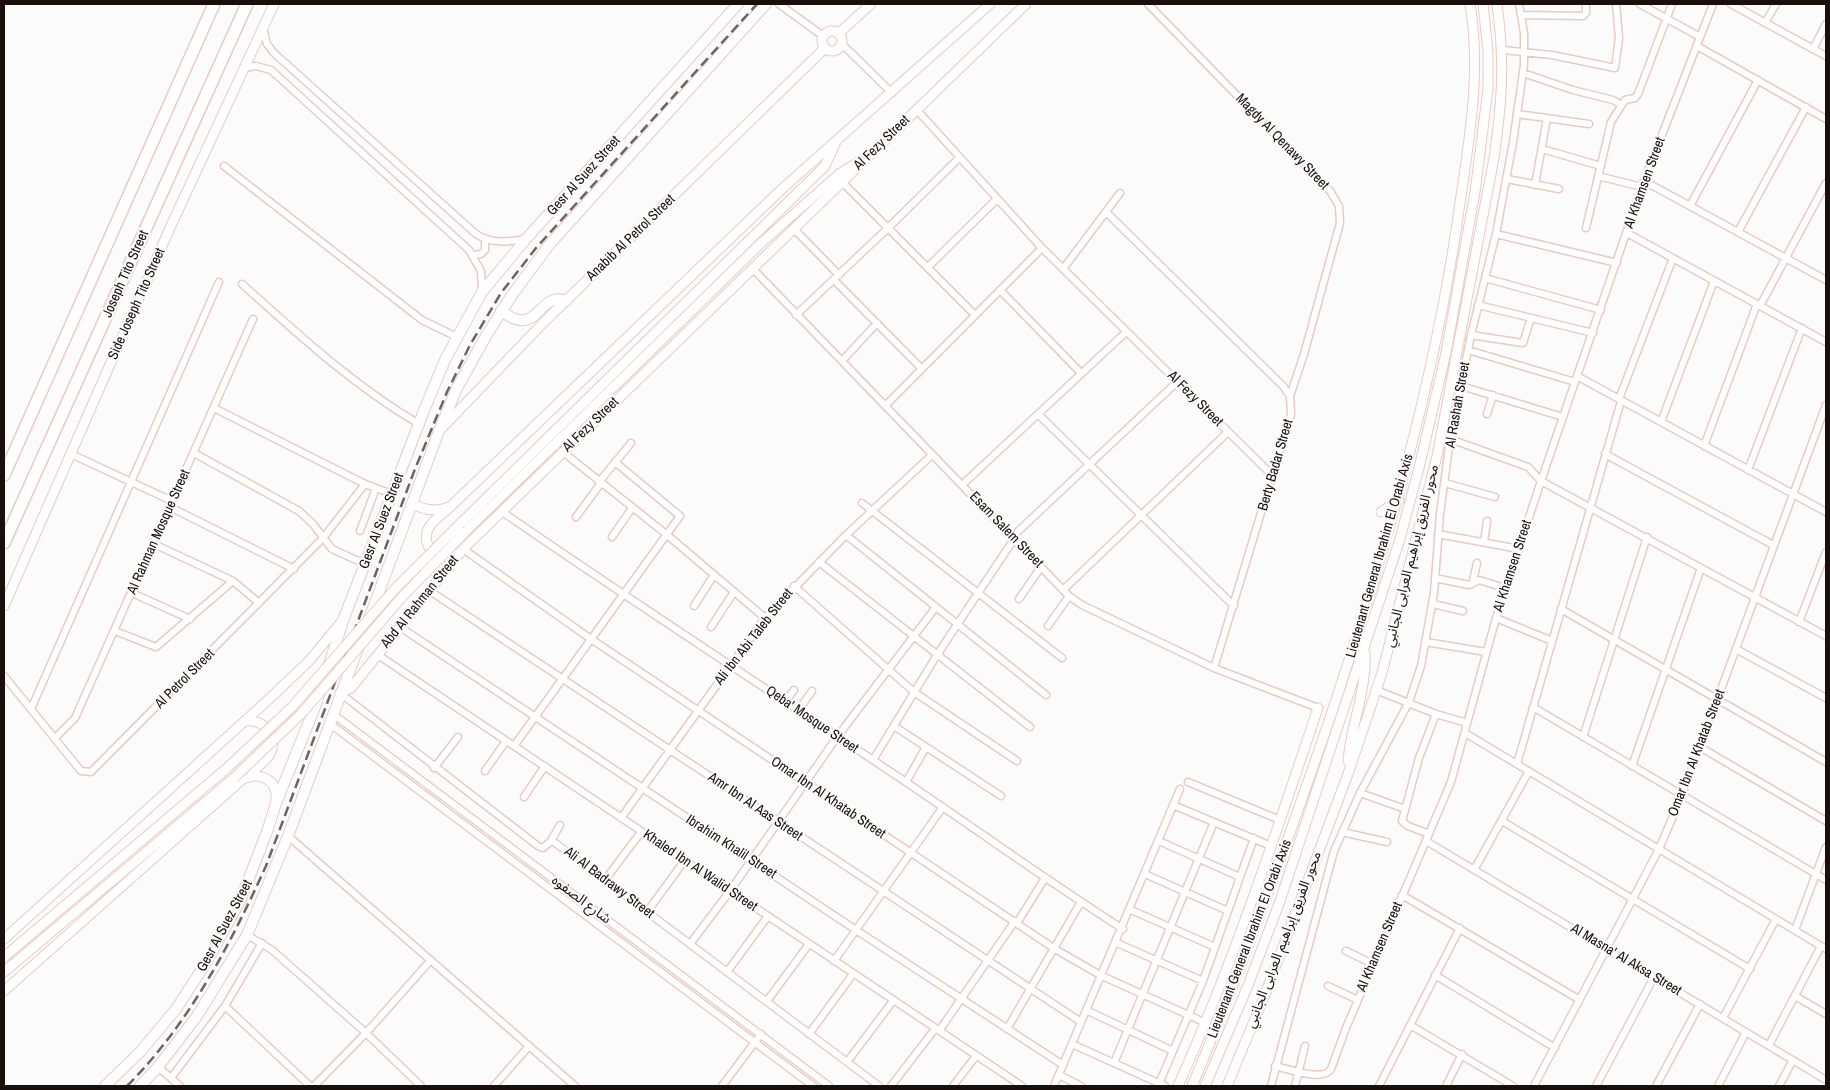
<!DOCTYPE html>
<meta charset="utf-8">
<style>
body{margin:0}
#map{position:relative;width:1830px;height:1090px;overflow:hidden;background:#fbfbfb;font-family:"Archivo Narrow",sans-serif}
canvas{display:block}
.frame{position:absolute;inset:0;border:5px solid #190f0c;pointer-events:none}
</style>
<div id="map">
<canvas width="1830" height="1090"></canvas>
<div class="frame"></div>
</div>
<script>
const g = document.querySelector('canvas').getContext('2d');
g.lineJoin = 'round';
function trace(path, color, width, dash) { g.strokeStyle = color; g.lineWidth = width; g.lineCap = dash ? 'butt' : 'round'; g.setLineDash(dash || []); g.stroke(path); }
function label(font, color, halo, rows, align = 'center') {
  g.font = font + ' "Archivo Narrow","Noto Sans Arabic",sans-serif'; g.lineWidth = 4.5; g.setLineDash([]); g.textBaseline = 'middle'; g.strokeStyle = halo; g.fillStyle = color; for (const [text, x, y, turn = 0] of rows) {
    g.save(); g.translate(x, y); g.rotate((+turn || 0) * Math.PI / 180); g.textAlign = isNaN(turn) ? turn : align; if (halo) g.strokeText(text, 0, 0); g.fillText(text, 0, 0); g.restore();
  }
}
const street = new Path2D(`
 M779 4 823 36
 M1148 4 1330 191 1339 206 1340 223 1304 354 1290 396
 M1640 4 1700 37
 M1731 4 1826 56
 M1522 15 1583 16 1586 13V4
 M1765 23 1776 4
 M263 28 267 44 274 53 476 234C491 244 508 242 525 239
 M842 44 892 93
 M1697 46 1826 119
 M1813 49 1826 24
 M1503 50 1552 55 1615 68 1619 38 1616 4
 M244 68 256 66 271 70 469 250 481 271 482 290
 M1523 73 1573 90 1613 100 1621 105
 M916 109 1042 248 1273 476
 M1517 114 1589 124
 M1542 149 1601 166
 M224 166 422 320 457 337
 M1598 176 1642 187
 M1507 179 1559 189
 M1644 181 1826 280
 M842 182 888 228 959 158
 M1535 185 1547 118
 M1690 206 1758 80
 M1106 212 1283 386 1290 396 1291 414 1214 668
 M1586 228 1611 122 1625 100 1635 98 1638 94 1672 4
 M794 229 839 275
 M1738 232 1806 107
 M1627 233 1826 342
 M1496 234 1617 263
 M473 255 481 254 485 250V239
 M928 267 997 199
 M753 269 1069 596 1082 605 1214 668 1318 708
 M1063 269 1120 193
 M1485 278 1601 310
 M834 280 922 369
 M242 284C299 335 354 386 419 424
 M1000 290 1081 373
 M1478 305 1593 333
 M1760 306 1826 183
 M796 315 888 228 975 315
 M1471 335 1523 343 1531 318
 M1468 350 1575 382
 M842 361 877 323
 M1577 376 1826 512
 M1461 386 1563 417
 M1619 399 1673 258
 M886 405 1042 248
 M214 408 365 484 392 494
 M1038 414 1234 606
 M1487 414 1493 395
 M1661 422 1714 281
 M1450 439 1528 467 1541 481 1826 636
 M1704 446 1757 304
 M563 452 666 534 765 618
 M194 453 299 511 313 524 332 549 365 564
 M71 454 172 501
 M1605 454 1773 545
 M1748 470 1802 328
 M599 482 631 443
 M1445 483 1495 497
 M962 485 1126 332
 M862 503 1062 658
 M170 507 294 569
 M501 511C630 600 761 685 891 772 969 824 1044 879 1123 929
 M576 517 601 483
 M360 531 376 488
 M1438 534 1519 549
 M846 535 1046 695
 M612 537 632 508
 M1012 537 1177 382
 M1484 542 1487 521
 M154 544 233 581 259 603
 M463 549 591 639 1055 949 1100 975 1206 1023
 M819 562 1030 727
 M1435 578 1469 585 1479 580 1505 588
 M1473 581 1477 563
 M794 586 914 692 1017 761
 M1063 590 1228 432
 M430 591 1081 1022
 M132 593 190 619
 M1019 599 1041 567
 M1433 604 1463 611
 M694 606 714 575
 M1561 609 1826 762
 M1496 618 1552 641
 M1799 622 1826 552
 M1048 626 1069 596
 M400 627 856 930 1063 1065
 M711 627 734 592
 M115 631 156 647 233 581
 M1426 642 1486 652
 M1736 649 1826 698
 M378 655 1022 1086
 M4 676 81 771 91 772 323 538 365 484
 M1376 690 1436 714 1467 723
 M340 693 538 846 543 848 551 841 554 842 879 1086
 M785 702 794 690
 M1533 707 1826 880
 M31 709 219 282
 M798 711 812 691
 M333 714 829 1086
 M329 723 813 1086
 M894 726 1001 796
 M1465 733 1826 949
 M1583 737 1647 537
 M55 738 75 718 253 319
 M514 746 680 516 615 462
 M1700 747 1826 821
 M873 760 937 655 1014 539
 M1517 764 1621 401
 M1632 766 1701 568
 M434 768 458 737
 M485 771 506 741
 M906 782 926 747
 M1188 782 1280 820
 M1360 793 1405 809
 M524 797 545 766
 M1173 805 1271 846
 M621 818 765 618 846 535 932 455
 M1502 821 1750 969
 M1342 832 1387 842
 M1429 834 1408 826 1402 821 1419 758 1436 714
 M288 836 575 1086
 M551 841 560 825
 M1159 841 1240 877
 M1426 841 1826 1080
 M1474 870 1529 771
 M1145 874 1228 911
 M605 880 641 832
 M1402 895 1580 1000
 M1131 910 1215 947
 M647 912 685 860
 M1017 923 1045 878
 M1795 930 1826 847
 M247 935 272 950 366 1033 421 1086
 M1117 943 1203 981
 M690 944 730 891 837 737 936 607
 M1346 951 1373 964
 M834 961 943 807
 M727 972 768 916
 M1435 975 1555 1048
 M1328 986 1358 1000
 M1795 996 1826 1014
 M767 1001 809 944
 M225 1006 310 1086
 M1086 1010 1173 1051
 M1723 1018 1776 919
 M1410 1025 1513 1086
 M1007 1029 1081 902
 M939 1031 1015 921
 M809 1034 853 974
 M1072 1044 1165 1086
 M1769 1045 1821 946
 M847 1062 893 1001
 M1114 1063 1214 822
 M1275 1066C1289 1069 1323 1082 1331 1069L1346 1028 1451 782 1496 618 1541 481 1644 181 1713 4
 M158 1067 180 1086
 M1059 1075 1081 1086
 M171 1078 225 1006 262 943
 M314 1086 366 1033 430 961
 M494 1086 529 1046
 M722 1086 761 1034
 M891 1086 935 1029
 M953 1086 976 1056
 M1054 1086 1180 789
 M1158 1086 1203 981 1254 838
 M1271 1086 1334 851 1360 793 1409 702 1421 666 1434 593 1440 514 1450 439 1471 335 1496 234 1513 142 1524 65V33L1519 4
 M1295 1086 1305 1046
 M1379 1086 1460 928
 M1446 1086 1462 1054
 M1534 1086 1659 849 1682 795 1826 405
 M1596 1086 1654 977
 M1656 1086 1700 1004
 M1718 1086 1746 1032
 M1779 1086 1793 1060`);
const secondary = new Path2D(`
 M822 41a10 10 0 1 1 20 0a10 10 0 1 1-20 0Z
 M839 33 871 4
 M441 429 543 323 825 48
 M412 503C424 511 436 512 450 507L783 188 990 4
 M448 509C441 515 432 521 428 529 420 550 443 563 460 553
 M1381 512 1399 500
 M461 523 825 166 836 142
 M465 532 760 244 839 174 860 161
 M4 606 169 230 274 4
 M340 693 351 688 463 549 1026 4
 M245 721C263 719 280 735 270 754 266 762 255 769 247 775
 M1348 761C1351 724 1367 690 1365 653
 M4 939 268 700 309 661 343 620
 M4 957 226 769
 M4 972 234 778
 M4 991 243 779C260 771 278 780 276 800
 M1178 1086C1233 964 1275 836 1318 708
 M1192 1086C1244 964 1288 841 1331 715 1385 552 1433 388 1458 217 1468 146 1482 76 1470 4
 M1205 1086 1247 988 1280 901 1399 542 1419 468 1446 353 1475 192 1488 89V52L1483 4
 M1227 1086 1264 997 1348 774 1382 673 1437 456 1494 158C1502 101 1505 62 1497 4`);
const primary = new Path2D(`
 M501 311C507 314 513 320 520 320 539 323 544 292 566 301
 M105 1086 141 1051 176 1009 206 963 241 899 268 829 276 803 315 707 344 618 425 408 445 360 482 292 526 239 738 4
 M140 1086 158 1067 197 1016 247 935 288 836 439 431 457 388 486 336 512 295 549 245 766 4`);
const highway = new Path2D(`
 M4 475 214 4
 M4 543 247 4`);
trace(street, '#e9cbc3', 9);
trace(secondary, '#e9cbc3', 11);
trace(primary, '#e9cbc3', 12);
trace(highway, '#e9cbc3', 14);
trace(street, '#fff', 6);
trace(secondary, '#fff', 9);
trace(primary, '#fff', 10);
trace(highway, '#fff', 11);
trace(new Path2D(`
 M127 1086C189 1024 230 945 266 866L415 469 447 392 470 345 501 293 536 248 757 4`), '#6c6563', 2.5, [10, 5]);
const secondaryBridge = new Path2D(`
 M226 769 292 707 394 590 461 523
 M234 778 302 713 402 597 465 532`);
trace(secondaryBridge, '#e9cbc3', 11, []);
trace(secondaryBridge, '#fff', 9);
label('14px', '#190f0c', '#fbfbfb', [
 ["Magdy Al Qenawy Street",1282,142,46],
 ["Al Fezy Street",882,143,-44],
 ["Gesr Al Suez Street",584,176,-48],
 ["Al Khamsen Street",1645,183,-70],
 ["Anabib Al Petrol Street",631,238,-44],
 ["Joseph Tito Street",126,274,-66],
 ["Side Joseph Tito Street",137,304,-66],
 ["Al Fezy Street",1195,399,45],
 ["Al Rashah Street",1458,405,-80],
 ["Al Fezy Street",591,425,-44],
 ["Berty Badar Street",1276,465,-74],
 ["Gesr Al Suez Street",382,521,-69],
 ["Esam Salem Street",1006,530,46],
 ["Al Rahman Mosque Street",159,532,-66],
 ["Lieutenant General Ibrahim El Orabi Axis",1380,556,-74],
 ["محور الفريق إبراهيم العرابى الجانبي",1412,556,-76],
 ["Al Khamsen Street",1513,566,-72],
 ["Abd Al Rahman Street",420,602,-51],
 ["Ali Ibn Abi Taleb Street",754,637,-52],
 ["Al Petrol Street",185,679,-45],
 ["Qeba' Mosque Street",812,720,34],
 ["Omar Ibn Al Khatab Street",1697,753,-69],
 ["Omar Ibn Al Khatab Street",828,798,34],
 ["Amr Ibn Al Aas Street",755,807,34],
 ["Ibrahim Khalil Street",731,847,33],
 ["Khaled Ibn Al Walid Street",700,871,34],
 ["Ali Al Badrawy Street",609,883,37],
 ["شارع الصفوه",581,900,37],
 ["Gesr Al Suez Street",225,926,-62],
 ["Lieutenant General Ibrahim El Orabi Axis",1250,939,-69],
 ["محور الفريق إبراهيم العرابى الجانبي",1284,940,-69],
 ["Al Khamsen Street",1380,947,-67],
 ["Al Masna' Al Aksa Street",1626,960,31]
]);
</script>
